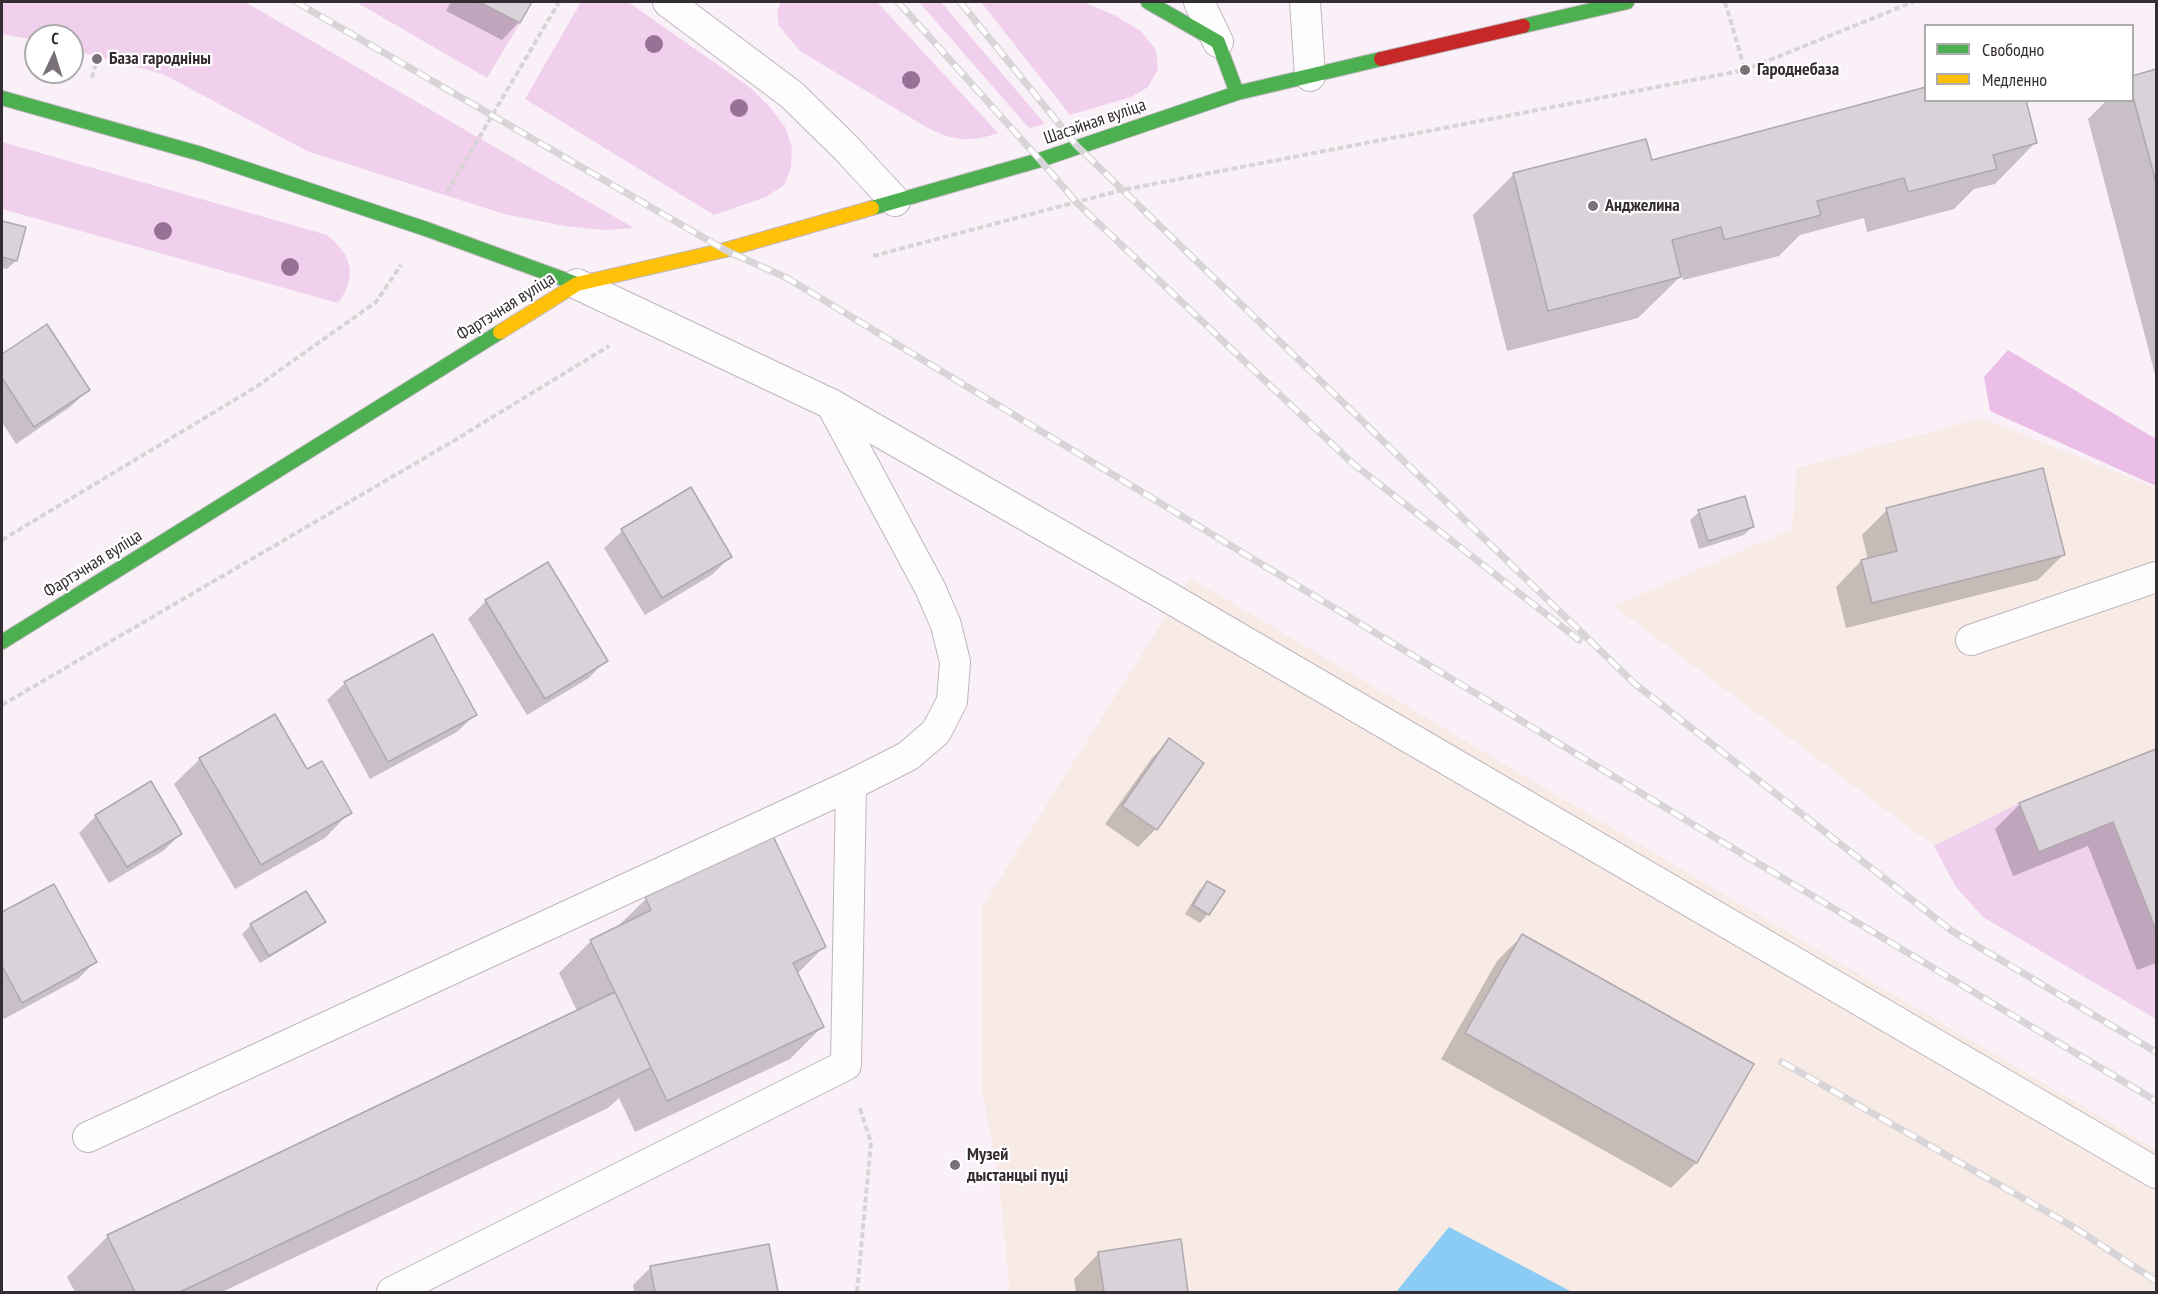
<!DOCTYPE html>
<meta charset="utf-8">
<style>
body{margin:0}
#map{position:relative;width:2158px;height:1294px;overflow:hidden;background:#faf0f8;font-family:"PT Sans Narrow",sans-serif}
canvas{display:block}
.frame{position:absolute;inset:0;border:3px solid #332c32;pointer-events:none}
.legend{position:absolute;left:1924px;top:24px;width:210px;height:78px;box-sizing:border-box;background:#fff;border:2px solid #adabad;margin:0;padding:8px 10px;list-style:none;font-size:18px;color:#332c32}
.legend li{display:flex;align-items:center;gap:12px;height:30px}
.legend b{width:30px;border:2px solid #adabad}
.north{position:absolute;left:24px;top:24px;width:60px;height:60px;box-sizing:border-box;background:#fff;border:2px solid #adabad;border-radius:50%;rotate:4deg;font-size:16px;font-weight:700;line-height:24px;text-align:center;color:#332c32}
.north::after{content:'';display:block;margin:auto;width:21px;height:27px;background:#797177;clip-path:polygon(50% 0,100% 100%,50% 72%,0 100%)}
</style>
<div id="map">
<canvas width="2158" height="1294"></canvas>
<div class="frame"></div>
<ul class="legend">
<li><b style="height:8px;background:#4caf50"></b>Свободно</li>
<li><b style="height:8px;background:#ffc107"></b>Медленно</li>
</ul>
<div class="north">С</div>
</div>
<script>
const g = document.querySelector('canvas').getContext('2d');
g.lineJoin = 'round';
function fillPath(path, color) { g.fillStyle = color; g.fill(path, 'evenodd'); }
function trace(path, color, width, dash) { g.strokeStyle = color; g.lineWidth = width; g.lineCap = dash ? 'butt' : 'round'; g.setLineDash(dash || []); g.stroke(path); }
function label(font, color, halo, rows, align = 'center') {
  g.font = font + ' "PT Sans Narrow",sans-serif'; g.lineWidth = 4.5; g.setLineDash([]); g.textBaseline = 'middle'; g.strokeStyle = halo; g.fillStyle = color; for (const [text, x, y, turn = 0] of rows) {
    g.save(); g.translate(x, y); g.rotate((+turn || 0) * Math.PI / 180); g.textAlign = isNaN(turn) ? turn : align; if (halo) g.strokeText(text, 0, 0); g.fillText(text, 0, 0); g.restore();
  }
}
fillPath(new Path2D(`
 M1982 418 2156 488V930L2113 822 2039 852 2019 803 1934 846 1614 606 1792 529 1797 468Z
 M1190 578 2156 1150V1292H1010L998 1176 982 1089V907Z`), '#f8eae4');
fillPath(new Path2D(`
 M2 2H245L634 228 605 230 565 226 504 214 307 151 163 74 72 50V36H36V40L2 34Z
 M356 2H479L520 23 487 78Z
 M581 2H628L748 86 769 106 785 127 792 147 791 168 784 185 766 197 714 215 525 99Z
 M781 2H877L998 133C969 143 953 141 926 127L800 51 779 26 777 12Z
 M919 2H941L1045 124 1029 128Z
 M981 2H1083L1114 15 1141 31 1156 50 1158 69 1148 87 1131 97 1070 115Z
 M2 142 327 235C352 255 358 276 338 303L2 209Z
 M2019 803 2039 852 2113 822 2156 930V1019L1983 917 1956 887 1934 846Z`), '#f0d0ec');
fillPath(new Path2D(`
 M2008 350 2156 439V486L1990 411 1984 377Z`), '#ebbee7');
fillPath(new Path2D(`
 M1449 1227 1572 1292H1396Z`), '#8bccf5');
fillPath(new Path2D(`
 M451 2H530L519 22 502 40 446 11Z
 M2156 71V378L2088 119 2107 100H2132V77Z
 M1926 100 2035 143 1995 184 1974 189 1954 209 1867 232 1864 218 1800 235 1779 256 1683 280 1682 275 1638 318 1507 351 1473 215 1514 174 1651 162Z
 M2 222 24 228 16 261 7 269 2 268Z
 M47 327 88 390 70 407 16 444 2 422V356Z
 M691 490 730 557 713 574 645 615 604 548 622 531Z
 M1887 510 2063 555 2038 580 1846 628 1836 587 1861 561 1868 560 1862 535Z
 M1699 512 1753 526 1744 535 1699 549 1690 520Z
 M547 564 606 660 589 678 527 715 468 619 486 601Z
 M345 683 475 715 457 732 370 779 327 700Z
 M1169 740 1202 763 1156 829 1138 847 1105 824 1152 758Z
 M2156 750V963L2137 970 2088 846 2013 876 1995 829 2020 804Z
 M200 759 307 771 350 812 325 838 235 889 174 784Z
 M96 816 181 834 163 851 109 883 79 833Z
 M772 838 824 947 797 974 822 1027 790 1059 635 1132 619 1098 608 1108 222 1292H75L67 1277 108 1236 577 1011 559 973 591 941 615 929 646 899Z
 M1207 883 1208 914 1200 923 1185 914 1199 891Z
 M54 886 95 962 78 979 4 1019 2 1015V914Z
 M306 893 324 922 315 930 260 963 242 934 251 925Z
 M1522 936 1752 1064 1696 1163 1671 1188 1441 1059 1497 961Z
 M1179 1241 1187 1292H1076L1074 1279 1099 1253Z
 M768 1246 776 1292H634L633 1285 651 1267Z`), '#0003');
const building = new Path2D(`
 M479 2H532L520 23Z
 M2156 69V183L2132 93V76Z
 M1926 87V100H2026L2037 143 1993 155 1997 169 1908 192 1904 178 1817 201 1821 215 1724 240 1721 227 1672 240 1681 277 1548 311 1513 173 1646 139 1652 160Z
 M2 221 26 227 17 261 2 257Z
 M47 324 90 390 34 427 2 378V354Z
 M2043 468 2065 555 1872 603 1861 560 1897 551 1886 508Z
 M691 487 732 557 662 598 621 529Z
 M1745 496 1754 527 1708 541 1698 510Z
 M548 562 608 661 545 699 485 600Z
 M433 634 477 715 388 762 344 682Z
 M275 714 307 769 322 761 352 813 261 865 199 758Z
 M1169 738 1204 763 1157 830 1122 806Z
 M2156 749V930L2113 822 2039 852 2019 803Z
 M151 781 182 834 127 867 95 815Z
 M773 836 826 947 793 963 824 1027 667 1101 590 940 651 910 645 897Z
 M1207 881 1225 891 1209 915 1193 905Z
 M54 884 97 962 22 1003 2 966V912Z
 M306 891 326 922 269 956 250 924Z
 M1522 934 1754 1064 1697 1163 1465 1033Z
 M615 992 651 1068 180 1292H135L107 1235Z
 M1181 1239 1188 1292H1104L1098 1252Z
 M769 1244 778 1292H655L650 1266Z`);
fillPath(building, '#d9d2d8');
trace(building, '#afa8ae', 1.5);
const lane = new Path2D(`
 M668 2 792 95 846 148 895 201
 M1199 2 1218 42
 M1305 2 1310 76
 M577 284 831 404 1163 594 2156 1173
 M1971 640 2156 577
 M88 1137 851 785 908 756 936 732 952 701 955 662 946 625 930 588 831 404
 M392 1292 846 1065 851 785`);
const fast = new Path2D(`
 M1148 2 1218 42 1237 93
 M1523 26 1627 2
 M2 98 201 154 426 229 577 284
 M872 208 1040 160 1237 93 1381 59
 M2 642 500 332`);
const slow = new Path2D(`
 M500 332 577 284 725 250 872 208`);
const jam = new Path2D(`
 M1381 59 1523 26`);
trace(lane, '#beb6bd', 32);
trace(fast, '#beb6bd', 16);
trace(slow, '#beb6bd', 16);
trace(jam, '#beb6bd', 16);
trace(new Path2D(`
 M1725 2 1745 70
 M92 78 97 59
 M447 192 559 2
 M873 256 1122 190 1745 70 1913 2
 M2 540 256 387 376 302 401 265
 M2 705 450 443 609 346
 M857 1292 871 1142 859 1106`), '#d8d4d6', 4, [6, 3]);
trace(lane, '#fefdfe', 30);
trace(fast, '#4caf50', 14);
trace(slow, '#ffc107', 14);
trace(jam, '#c62828', 14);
const rail = new Path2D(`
 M296 2 725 250 787 278 1719 840 2156 1101
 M898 2 1040 160 1077 203 1351 462 1579 640
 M960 2 1077 146 1635 684 1952 931 2156 1052
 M1782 1062 2072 1226 2156 1281`);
trace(rail, '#d7d5d7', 7);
trace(rail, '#fff', 4.5, [14]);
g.fillStyle = '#997197';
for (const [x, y] of [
 [654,44],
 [911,80],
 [739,108],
 [163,231],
 [290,267]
]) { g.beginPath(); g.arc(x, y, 9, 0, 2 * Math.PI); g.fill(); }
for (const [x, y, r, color] of [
 [97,59,6,"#797177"],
 [1745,70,6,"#797177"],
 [1593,206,6,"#797177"],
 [955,1165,6,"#797177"]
]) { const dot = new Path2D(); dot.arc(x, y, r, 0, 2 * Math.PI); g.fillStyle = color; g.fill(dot); trace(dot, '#fff', 2); }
label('bold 18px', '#332c32', '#fff', [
 ["База гародніны",109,59],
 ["Гароднебаза",1757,70],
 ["Анджелина",1605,206],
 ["Музей",967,1155],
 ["дыстанцыі пуці",967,1176]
], 'left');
label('18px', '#332c32', '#fff', [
 ["Шасэйная вуліца",1095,122,-19],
 ["Фартэчная вуліца",506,307,-32],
 ["Фартэчная вуліца",93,564,-32]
]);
</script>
